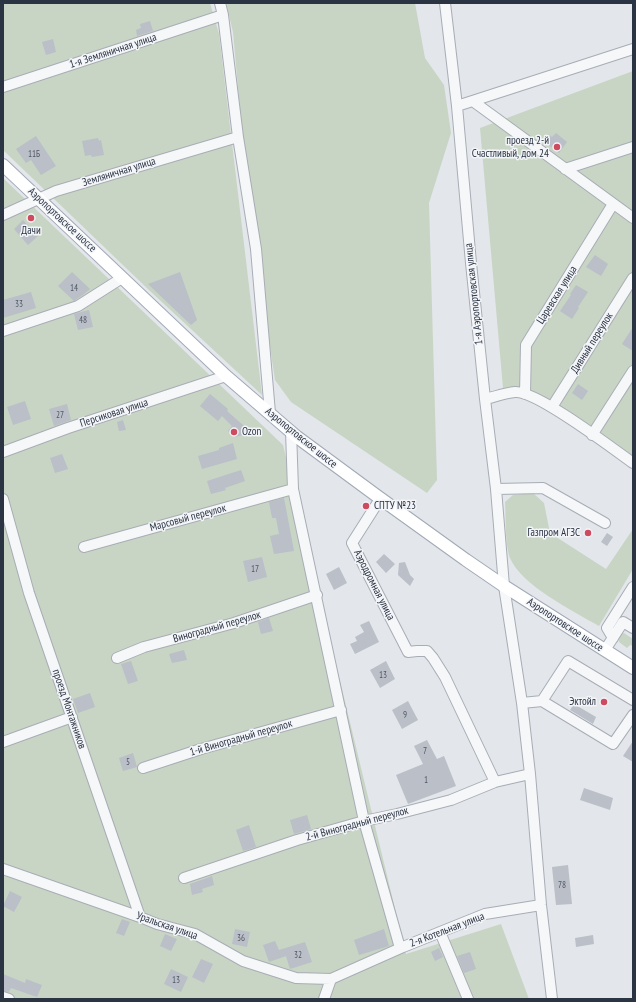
<!DOCTYPE html>
<meta charset="utf-8">
<style>
body{margin:0}
#map{position:relative;width:636px;height:1002px;overflow:hidden;background:#e3e6eb;font-family:"PT Sans Narrow",sans-serif}
canvas{display:block}
.frame{position:absolute;inset:0;border:4px solid #2b3443;pointer-events:none}
</style>
<div id="map">
<canvas width="636" height="1002"></canvas>
<div class="frame"></div>
</div>
<script>
const g = document.querySelector('canvas').getContext('2d');
g.lineJoin = 'round';
function fillPath(path, color) { g.fillStyle = color; g.fill(path, 'evenodd'); }
function trace(path, color, width, dash) { g.strokeStyle = color; g.lineWidth = width; g.lineCap = dash ? 'butt' : 'round'; g.setLineDash(dash || []); g.stroke(path); }
function label(font, color, halo, rows, align = 'center') {
  g.font = font + ' "PT Sans Narrow",sans-serif'; g.lineWidth = 3; g.setLineDash([]); g.textBaseline = 'middle'; g.strokeStyle = halo; g.fillStyle = color; for (const [text, x, y, turn = 0] of rows) {
    g.save(); g.translate(x, y); g.rotate((+turn || 0) * Math.PI / 180); g.textAlign = isNaN(turn) ? turn : align; if (halo) g.strokeText(text, 0, 0); g.fillText(text, 0, 0); g.restore();
  }
}
fillPath(new Path2D(`
 M3 3H210L219 34 262 395 150 291 3 150Z
 M226 3H415L425 58 444 85 451 133 429 203 437 480 427 493 291 402 275 380 248 199 233 32Z
 M633 71V456L553 402 520 387 503 388 480 128Z
 M3 178 283 445 406 954 501 924 529 999H3Z
 M533 493 544 503 550 533 606 569 633 529V569L599 626C573 611 521 585 510 558 505 545 506 517 505 502L513 495Z
 M624 633 633 639V646L630 645 627 648 619 642 618 638 620 634Z`), '#c8d5c4');
fillPath(new Path2D(`
 M150 21 153 31 137 36 136 30 141 28 140 24Z
 M53 39 56 52 46 55 42 42Z
 M556 133 567 142 559 153 543 141 548 134 552 137Z
 M36 136 56 166 41 175 31 160 26 163 16 149Z
 M98 138 99 141 101 140 104 155 92 157 91 155 85 156 82 141Z
 M23 220 38 236 28 245 14 229Z
 M595 255 608 264 601 276 586 267Z
 M72 272 90 289 84 294 74 301 58 286Z
 M180 272 197 320 191 325 148 284Z
 M576 285 588 292 578 307 579 308 572 319 560 311 571 295 570 294Z
 M31 292 36 308 3 318V300Z
 M89 310 93 327 78 330 74 314Z
 M633 327V351L622 344Z
 M578 384 588 391 582 400 572 393Z
 M210 394 228 409 227 411 252 433 234 437 228 431 232 426 222 416 218 421 200 406Z
 M25 401 31 419 13 425 7 407Z
 M67 404 71 420 54 426 49 409Z
 M123 420 126 430 119 431 117 422Z
 M233 443 237 459 202 469 198 456 219 450V448Z
 M62 454 68 469 55 473 50 458Z
 M241 470 245 481 225 488 226 490 211 494 207 481Z
 M284 498 294 551 274 554 270 536 279 534 276 518H272L269 502Z
 M607 533 613 537 607 546 601 542Z
 M384 554 395 564 386 573 376 562Z
 M262 557 267 577 248 582 243 561Z
 M405 562 410 575 414 579 410 586 398 575 399 563Z
 M339 567 347 583 334 590 326 574Z
 M269 618 273 631 261 634 258 622Z
 M369 621 379 642 355 654 350 644 357 641 355 637 364 632 360 625Z
 M184 650 187 660 172 663 169 654Z
 M131 661 138 681 128 684 121 664Z
 M386 661 395 679 380 688 370 670Z
 M90 693 95 707 78 713 73 699Z
 M408 701 418 720 402 729 392 710Z
 M574 704 596 717 593 724 570 710Z
 M427 740 437 759 444 756 456 786 408 804 396 775 423 764 414 746Z
 M633 741V762L623 756Z
 M133 753 137 767 123 771 119 758Z
 M584 788 613 798 610 810 580 800Z
 M307 815 311 829 294 834 290 820Z
 M249 825 256 847 243 851 236 830Z
 M568 865 572 904 556 905 552 867Z
 M212 876 214 885 202 889 203 892 192 895 190 884Z
 M10 891 22 897 14 912 3 906Z
 M122 919 130 922 124 936 116 933Z
 M235 929 250 932 247 947 232 944Z
 M384 929 389 946 359 955 354 940Z
 M165 934 177 939 171 951 160 946Z
 M593 935 594 944 576 947 575 938Z
 M275 941 279 950 305 942 312 962 290 969 286 956 269 962 263 945Z
 M439 948 443 957 435 961 431 952Z
 M470 952 476 969 464 973 457 956Z
 M201 959 213 964 204 983 192 977Z
 M171 969 188 977 181 992 164 984Z
 M3 974 25 983 26 979 42 985 37 997 11 988 9 992 3 991Z`), '#babfc8');
const minor = new Path2D(`
 M220 3 223 15 238 137 256 249 270 413
 M445 3 457 106 471 263 485 399 496 489 504 586 522 703 530 774 541 905 552 999
 M3 87 223 15
 M474 102 633 218
 M457 106 633 49
 M565 169 633 147
 M3 215 56 191 238 137
 M3 331 78 306 122 278
 M525 394 526 345 613 204
 M485 399C494 397 505 393 515 392 536 390 612 448 633 463
 M552 407 633 278
 M291 431 293 489 364 821 400 948
 M592 435 633 371
 M3 452 68 428 226 376
 M496 489 543 488 605 523
 M3 499 29 593 140 917
 M380 499 352 543 408 652 417 651H427L433 658 445 677 495 782
 M84 547 293 489
 M613 638 607 628 633 587
 M605 650 623 622 633 628
 M117 658 144 647 234 623 317 595
 M542 701 568 661 633 700
 M522 703 542 701 613 744 633 715
 M3 742 72 717
 M143 768 201 749 341 710
 M3 869 140 917 157 924 195 934 243 961 296 978 331 979 403 947 485 914 541 905
 M184 878 297 840 364 821 397 814 451 800 495 782 530 774
 M440 932 468 999
 M3 997 9 999
 M324 999 331 979`);
const major = new Path2D(`
 M3 165 226 376 297 437 377 496 466 560 504 586 633 668`);
trace(minor, '#a8adb5', 12);
trace(major, '#a2aab7', 14);
trace(minor, '#f6f7f9', 10);
trace(major, '#fff', 12);
for (const [x, y, r, color] of [
 [557,147,4,"#ce4a5e"],
 [31,218,4,"#ce4a5e"],
 [234,432,4,"#ce4a5e"],
 [366,506,4,"#ce4a5e"],
 [588,533,4,"#ce4a5e"],
 [604,702,4,"#ce4a5e"]
]) { const dot = new Path2D(); dot.arc(x, y, r, 0, 2 * Math.PI); g.fillStyle = color; g.fill(dot); trace(dot, '#f3f5f8', 1.5); }
label('9px', '#4f5764', null, [
 ["11Б",34,154],
 ["14",74,288],
 ["33",19,304],
 ["48",83,320],
 ["27",60,415],
 ["17",255,569],
 ["13",383,675],
 ["9",405,715],
 ["7",425,751],
 ["5",128,762],
 ["1",426,780],
 ["78",562,885],
 ["36",241,938],
 ["32",298,955],
 ["13",176,980]
]);
label('11px', '#2b3443', '#f3f5f8', [
 ["1-я Земляничная улица",113,51,-18],
 ["Земляничная улица",119,172,-17],
 ["Аэропортовское шоссе",62,220,43],
 ["1-я Аэропортовская улица",474,294,-96],
 ["Царевская улица",557,295,-58],
 ["Дивный переулок",592,343,-58],
 ["Персиковая улица",114,413,-18],
 ["Аэропортовское шоссе",301,438,39],
 ["Марсовый переулок",188,518,-15],
 ["Аэродромная улица",374,585,63],
 ["Аэропортовское шоссе",565,625,33],
 ["Виноградный переулок",217,627,-16],
 ["проезд Монтажников",69,709,71],
 ["1-й Виноградный переулок",241,738,-16],
 ["2-й Виноградный переулок",357,824,-15],
 ["Уральская улица",167,926,19],
 ["2-я Котельная улица",447,930,-21]
]);
label('11px', '#2b3443', '#f3f5f8', [
 ["проезд 2-й",549,141],
 ["Счастливый, дом 24",549,154],
 ["Дачи",31,231,"center"],
 ["Ozon",242,432,"left"],
 ["СПТУ №23",374,506,"left"],
 ["Газпром АГЗС",580,533],
 ["Эктойл",596,702]
], 'right');
</script>
